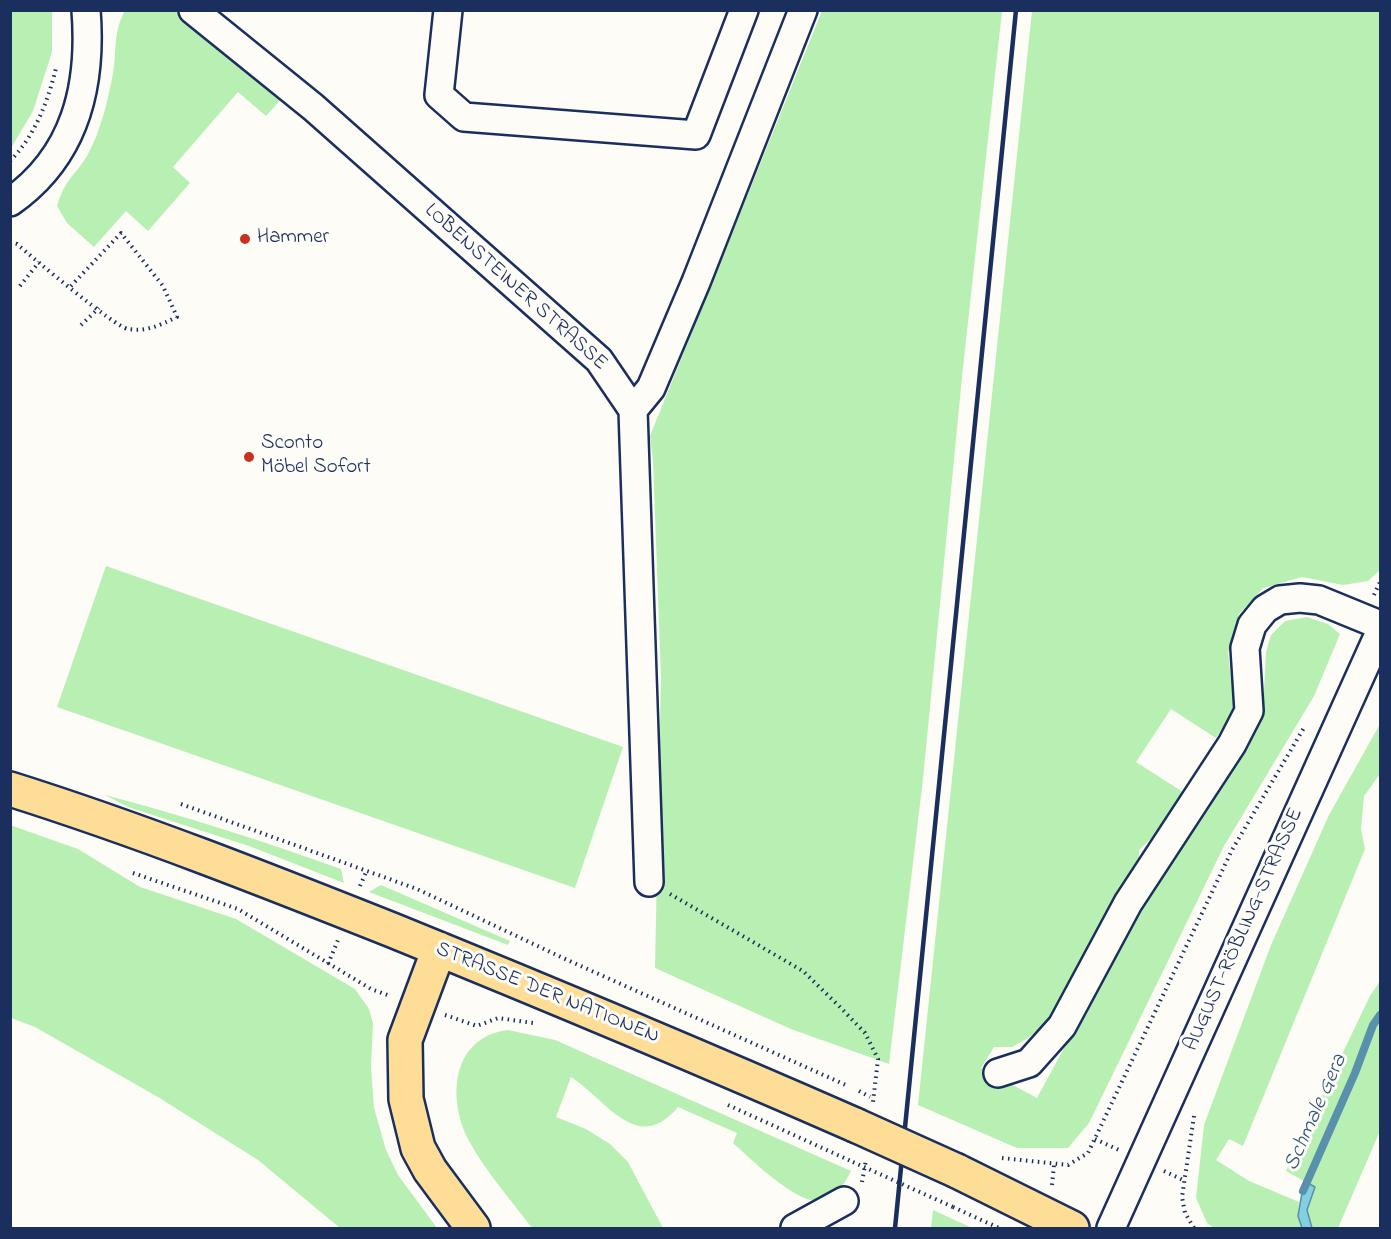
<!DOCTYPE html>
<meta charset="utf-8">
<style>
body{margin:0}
#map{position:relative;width:1391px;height:1239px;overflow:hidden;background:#fdfcf7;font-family:"Indie Flower",sans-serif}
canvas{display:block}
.frame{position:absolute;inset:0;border:12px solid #1b2f5e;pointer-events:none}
</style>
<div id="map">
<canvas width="1391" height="1239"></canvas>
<div class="frame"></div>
</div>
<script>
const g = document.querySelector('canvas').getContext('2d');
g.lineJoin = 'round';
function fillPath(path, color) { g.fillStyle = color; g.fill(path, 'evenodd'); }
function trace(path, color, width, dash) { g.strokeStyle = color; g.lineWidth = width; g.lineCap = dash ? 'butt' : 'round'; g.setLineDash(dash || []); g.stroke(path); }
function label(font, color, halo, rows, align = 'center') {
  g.font = font + ' "Indie Flower",sans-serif'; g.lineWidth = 6; g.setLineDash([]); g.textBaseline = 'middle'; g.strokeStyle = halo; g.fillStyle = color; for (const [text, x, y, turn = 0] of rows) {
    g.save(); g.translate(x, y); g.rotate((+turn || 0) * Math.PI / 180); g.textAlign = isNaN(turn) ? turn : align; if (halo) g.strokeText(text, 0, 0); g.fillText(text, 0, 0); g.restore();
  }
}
fillPath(new Path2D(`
 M11 10 52 11V52L33 111 11 148Z
 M125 11H177L284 96 266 116 238 92 173 167 190 183 148 231 126 211 94 247 67 223 57 206C65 179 74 177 87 156 101 131 108 100 113 73 117 51 113 31 125 11Z
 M822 11H1002L962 377 923 779 889 1064 791 1029 655 968 661 677 653 460 650 436Z
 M1032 11H1380V570L1368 581 1343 585 1302 577 1263 588 1239 614 1228 653 1234 710 1216 738 1171 709 1136 762 1186 794 1155 835 1139 850V872L1054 1017 1028 1038 1012 1047H994L981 1068 1037 1098 1149 891 1243 750 1263 711 1266 652 1271 635 1285 621 1307 617 1328 624 1340 634 1314 696 1224 846 1089 1123 1068 1148H1017L918 1105Z
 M106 566 623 747 575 888 57 707Z
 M1380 724V774L1364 796 1361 829 1365 849 1243 1146 1229 1139 1216 1160 1249 1181 1299 1202 1298 1216 1302 1228H1214L1207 1223 1196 1198 1204 1125 1271 945 1329 815Z
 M105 795C185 816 263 841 341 869L344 883 249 846 128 807Z
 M10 825 78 849 140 887 236 919 355 989 369 1009 373 1023 371 1067 374 1108 386 1150 398 1175 437 1228H340L258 1160 158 1097 35 1027 11 1018Z
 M381 885 510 941 508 945 369 892Z
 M1380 981V1131L1338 1228H1312L1307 1210 1315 1187 1286 1171 1370 996Z
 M508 1030 555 1040 851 1171C844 1184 835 1201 818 1201 793 1201 751 1159 733 1143L737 1133 678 1107C637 1156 607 1100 571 1077L556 1117 586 1129 610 1144 628 1162 663 1228H532C511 1200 485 1171 468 1139 447 1097 452 1037 508 1030Z
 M933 1210 972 1228H931Z`), '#b8efb2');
const water = new Path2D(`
 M1304 1181 1315 1187 1307 1210 1312 1228H1302L1298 1216Z`);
fillPath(water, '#82d0e0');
trace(water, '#5990ac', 1.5);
trace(new Path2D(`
 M1303 1191 1355 1073 1373 1025 1380 1015`), '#5990ac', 8);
const minor = new Path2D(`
 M193 10 313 107 599 360 633 410
 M448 10 439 95 464 117 696 135 744 10
 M10 202C76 156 92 86 86 10
 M633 410 649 882
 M633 410 651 388 696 282 803 10
 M998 1073 1029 1063 1062 1026 1128 903 1232 744 1249 711 1245 648 1252 625 1265 609 1280 600 1300 598 1319 600 1380 625
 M795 1228 844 1201
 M1111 1228 1380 632`);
const major = new Path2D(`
 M10 789C140 830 266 880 392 930 547 993 702 1058 855 1125
 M439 949 405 1040 406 1099 418 1148 430 1170 473 1228
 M957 1171 1072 1228`);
trace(minor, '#1b2f5e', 32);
trace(major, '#1b2f5e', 38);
trace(new Path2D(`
 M10 161C35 136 48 101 56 68
 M10 242 17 244C33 258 115 327 128 329 147 332 160 325 177 317L163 286 121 233 70 287
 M20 286 39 262
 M81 325 99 308
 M1374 595 1380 582
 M181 804 417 889 563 958 848 1086
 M133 873 238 909 371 989 390 996
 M360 886 367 870
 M670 894 803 971 841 1008 865 1033 878 1059 873 1102
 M328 964 338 940
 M445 1015 477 1026 498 1018 533 1023
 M728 1105 853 1162
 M1194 1116 1182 1197 1185 1213 1194 1228
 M1095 1139 1119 1150
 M1002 1158 1068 1165 1088 1153 1232 850 1305 726
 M1164 1171 1183 1180
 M862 1182 866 1160
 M1052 1185 1054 1165
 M953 1207 999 1228`), '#1b2f5e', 4, [1.5, 4.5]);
trace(minor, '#fdfcf7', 27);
trace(major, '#fedd96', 33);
trace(new Path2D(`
 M895 1228 1016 10`), '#1b2f5e', 4.5);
const majorBridge = new Path2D(`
 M855 1125 957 1171`);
trace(majorBridge, '#1b2f5e', 38, []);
trace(new Path2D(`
 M859 1091 870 1097
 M853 1162 953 1207`), '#1b2f5e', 4, [1.5, 4.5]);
trace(majorBridge, '#fedd96', 33);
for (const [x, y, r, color] of [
 [245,239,6,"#c8321e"],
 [249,457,6,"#c8321e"]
]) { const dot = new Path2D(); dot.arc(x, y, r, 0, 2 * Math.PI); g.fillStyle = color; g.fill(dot); trace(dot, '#fdfcf7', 2); }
label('21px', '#1b2f5e', '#fdfcf7', [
 ["Hammer",257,239],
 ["Sconto",261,445],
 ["Möbel Sofort",261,469]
], 'left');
label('21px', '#1b2f5e', '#fdfcf7', [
 ["LOBENSTEINER STRASSE",515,288,42],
 ["AUGUST-RÖBLING-STRASSE",1245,930,-66],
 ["STRASSE DER NATIONEN",547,994,22]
]);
label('italic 22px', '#35577e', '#fdfcf7', [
 ["Schmale Gera",1317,1113,-66]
]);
</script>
